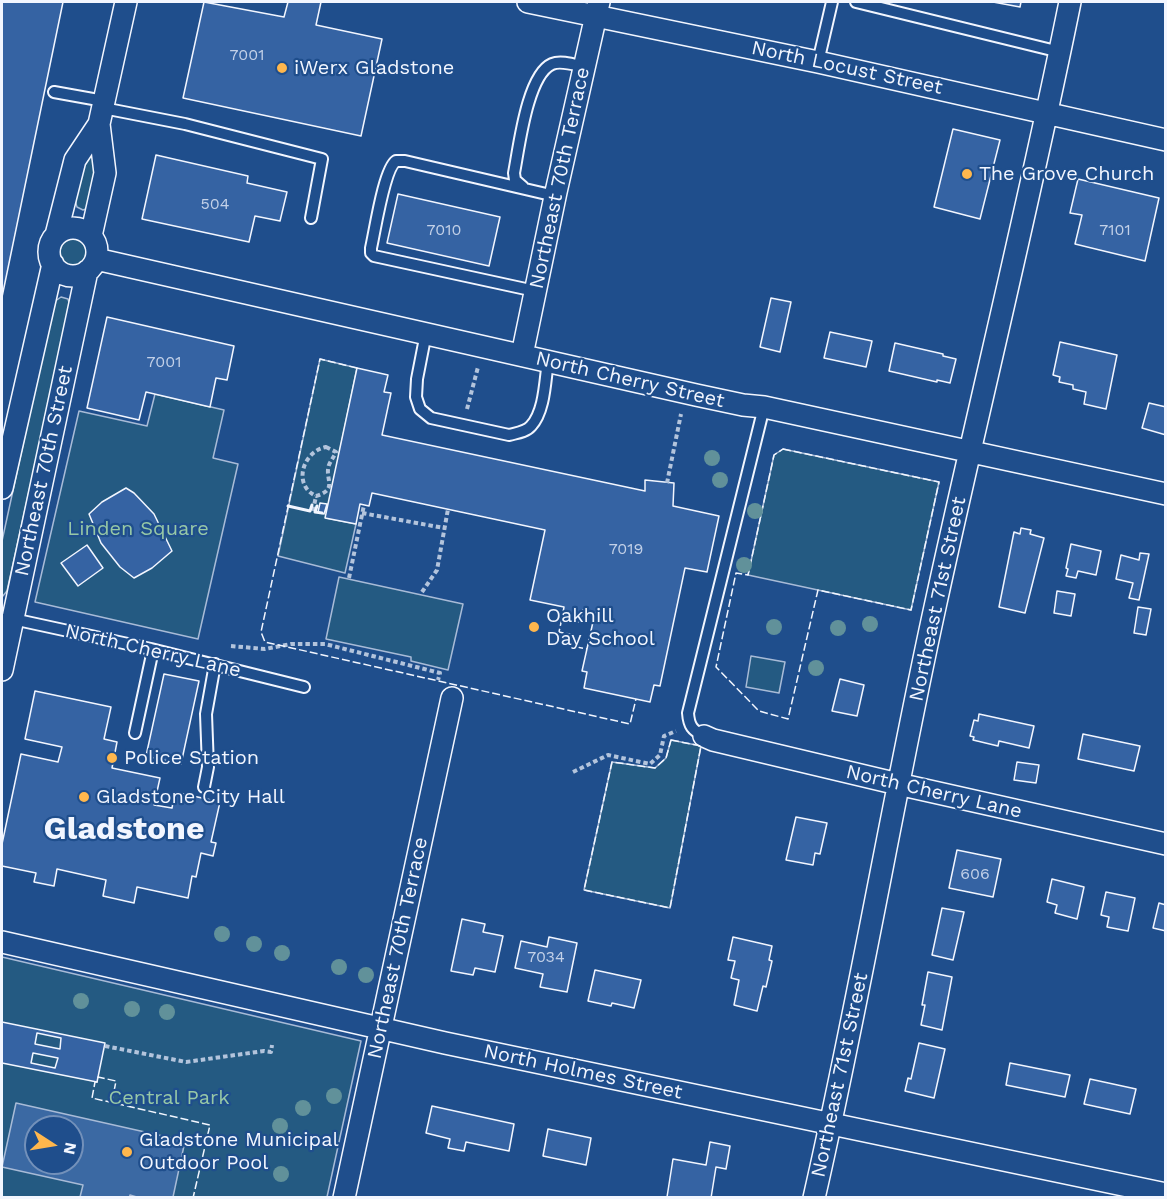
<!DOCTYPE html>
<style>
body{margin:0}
#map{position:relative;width:1167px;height:1199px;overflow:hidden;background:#1f4e8c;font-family:"Work Sans",sans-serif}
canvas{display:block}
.frame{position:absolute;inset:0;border:3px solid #f2f6ff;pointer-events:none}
.north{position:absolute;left:24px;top:1115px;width:60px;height:60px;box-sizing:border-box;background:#1f4e8c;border:2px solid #7391ba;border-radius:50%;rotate:102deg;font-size:16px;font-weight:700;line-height:24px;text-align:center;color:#f2f6ff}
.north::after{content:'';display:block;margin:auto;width:21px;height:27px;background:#ffb74d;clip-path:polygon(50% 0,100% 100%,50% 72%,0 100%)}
</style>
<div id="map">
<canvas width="1167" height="1199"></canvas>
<div class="frame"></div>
<div class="north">N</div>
</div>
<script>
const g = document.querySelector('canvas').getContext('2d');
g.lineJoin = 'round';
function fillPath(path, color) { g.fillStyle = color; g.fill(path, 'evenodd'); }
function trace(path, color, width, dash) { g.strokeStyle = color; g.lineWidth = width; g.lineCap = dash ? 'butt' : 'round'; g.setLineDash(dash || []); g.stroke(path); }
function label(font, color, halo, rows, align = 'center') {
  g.font = font + ' "Work Sans",sans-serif'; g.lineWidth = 4.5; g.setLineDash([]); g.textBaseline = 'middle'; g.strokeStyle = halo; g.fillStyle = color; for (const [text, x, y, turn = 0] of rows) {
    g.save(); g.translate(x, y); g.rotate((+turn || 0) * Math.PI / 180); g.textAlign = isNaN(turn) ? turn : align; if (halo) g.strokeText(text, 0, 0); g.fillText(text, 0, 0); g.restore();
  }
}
const green = new Path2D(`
 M90 151 99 153 89 208 83 210 77 207C71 193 84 164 90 151Z
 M59 252a14 14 0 1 1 28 0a14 14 0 1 1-28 0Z
 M61 297 68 299 70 306 7 591 2 597V541L54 302Z
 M320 359 357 368 326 518 356 524 345 573 278 556Z
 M155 394 224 410 213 458 238 464 198 639 35 602 79 411 147 426Z
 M783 449 939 482 911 610 748 575 774 455Z
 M339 577 463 604 448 670 411 661V657L326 639Z
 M751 656 785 662 779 693 746 687Z
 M671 740 701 746 670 908 584 890 612 762 655 768 666 758Z
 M2 957 361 1041 327 1197 2 1198ZM36 1127H72V1163H36Z`);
fillPath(green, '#245a82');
trace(green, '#a8bbd7', 1.5);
const water = new Path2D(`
 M16 1103 185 1141 173 1197 140 1198 130 1195 129 1198 80 1197 83 1185 2 1167ZM36 1127H72V1163H36Z`);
fillPath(water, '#3b69a3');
trace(water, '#a8bbd7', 1.5);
const building = new Path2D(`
 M2 2H63L2 297Z
 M204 2 284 17 288 2H321L316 25 382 39 361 136 183 98Z
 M993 2H1021L1020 7Z
 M953 129 1000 140 980 219 934 207Z
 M156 155 248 176 247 183 287 192 280 221 255 216 249 242 142 219Z
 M1078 179 1159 198 1145 261 1075 244 1082 215 1070 213Z
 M398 194 500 217 489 266 387 243Z
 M771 298 791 302 780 352 760 347Z
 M107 317 234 346 227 380 216 378 210 407 146 392 139 420 87 408Z
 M830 332 872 341 866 367 824 358Z
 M1060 342 1117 355 1106 409 1084 404 1086 392 1073 389V385L1059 382 1060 377 1053 375Z
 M895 343 943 354V356L956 359 950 383 937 380V382L889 371Z
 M357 368 388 375 384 392 391 393 382 435 645 491V480L674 483 673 506 719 516 707 572 685 568 660 686 654 685 650 702 584 688 587 672 582 671 595 613 583 610 580 622 562 618 564 607 530 600 545 530 372 493 369 506 360 504 356 524 325 518Z
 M1149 403 1166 407V435L1142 428Z
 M126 488 134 493 154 514 172 551 152 568 134 578 120 567 101 543 89 514 102 502Z
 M320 503 327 504 324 514 318 512Z
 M1021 528 1031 530 1030 534 1044 538 1025 613 999 607 1014 532 1020 534Z
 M1071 544 1101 551 1096 575 1078 571 1076 578 1066 576 1068 569 1066 568Z
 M87 545 103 568 78 586 61 563Z
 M1140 553 1149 554 1139 600 1129 598 1133 583 1116 579 1121 555 1139 560Z
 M1057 591 1075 594 1071 616 1054 613Z
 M1138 607 1151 609 1146 635 1134 633Z
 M164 674 199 681 181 764 146 756Z
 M840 679 864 685 857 716 832 711Z
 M35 691 111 707 104 739 117 742 112 768 160 778 154 805 172 808 175 792 220 802 211 842 216 843 213 856 201 853 196 877 192 876 188 898 137 887 134 903 103 896 106 880 57 869 54 886 34 882 36 873 2 866V844L21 754 58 762 62 747 25 739Z
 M979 714 1034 726 1029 748 999 741 998 746 973 740 974 737 970 736 974 720 978 721Z
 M1083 734 1140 746 1134 771 1078 759Z
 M1017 762 1039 765 1036 783 1014 780Z
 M796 817 827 823 820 854 815 853 813 865 786 860Z
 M957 850 1001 859 993 897 949 888Z
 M1052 879 1084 887 1077 919 1055 913 1057 905 1047 902Z
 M1106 892 1135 898 1128 931 1107 927 1109 917 1101 915Z
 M1159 903 1166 905V931L1153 928Z
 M942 908 964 912 953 960 932 955Z
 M462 919 485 924 483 932 503 936 495 972 475 968 473 975 451 971Z
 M549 937 577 943 567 992 540 987 543 974 515 968 521 941 547 947Z
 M733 937 772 946 769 960 772 961 766 987 763 986 757 1011 734 1005 739 980 731 978 735 961 728 960Z
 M595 970 641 980 634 1008 612 1003 611 1006 588 1001Z
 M928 972 952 977 942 1030 921 1025 925 1005H922Z
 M2 1022 105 1043 97 1082 2 1063ZM37 1033 61 1038 60 1049 35 1044ZM33 1053 58 1058 55 1068 31 1063Z
 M919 1043 945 1049 934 1098 905 1091 908 1078 911 1079Z
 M1010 1063 1070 1075 1065 1097 1006 1085Z
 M1090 1079 1136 1089 1130 1114 1084 1104Z
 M432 1106 514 1124 509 1151 466 1142 464 1151 448 1148 450 1139 426 1133Z
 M548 1129 591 1138 586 1165 543 1156Z
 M710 1142 730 1146 726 1169 716 1167 711 1198 667 1197 673 1159 706 1165Z`);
fillPath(building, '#3563a3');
trace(building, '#f2f6ff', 1.5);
const lane = new Path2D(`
 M856 2 1060 52
 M818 62 832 2
 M54 92 104 101
 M103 108 185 124 322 159 311 218
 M523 187 515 180 514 173C519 148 527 75 552 64 561 60 575 65 584 67
 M535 291 374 256 371 253V248C375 231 384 169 396 161H405L555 196
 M426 333 417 379 416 397 420 409 431 418 509 435C516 433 526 432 531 426 545 411 545 380 548 361
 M2 619H13L151 649 304 687
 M135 733 153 650
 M704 736C692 730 689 726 688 713L764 407
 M204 787 208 767 206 714 215 664`);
const street = new Path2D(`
 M528 2 818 62 1166 140
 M49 252a24 24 0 1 1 48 0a24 24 0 1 1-48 0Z
 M56 235 75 160 99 124 126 2
 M91 236 105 173 99 124
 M96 259 696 395 743 405 764 407 1166 494
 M522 355 556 192 599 2
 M2 488 53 264
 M2 670 87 271
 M704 736 713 740 898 784 1166 844
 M2 942 445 1043 1166 1194
 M344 1198 452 698
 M814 1198C859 1002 892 804 935 607 979 405 1029 205 1070 2`);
trace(lane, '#f2f6ff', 14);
trace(street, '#f2f6ff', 24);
trace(new Path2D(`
 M467 409 478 367
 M326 447 336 452C334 457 331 460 329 465 324 479 339 489 316 496 292 485 303 451 326 447Z
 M667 483 681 414
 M313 511 316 496
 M362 513 444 528
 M349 578 364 505
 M422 592 437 570 448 509
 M231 646 265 649 291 644H325L440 673 438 680
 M573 772 608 755 650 764 660 755 664 736 676 731
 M105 1046 186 1062 264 1051 271 1052 272 1045`), '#b3c4dc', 4, [4.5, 3]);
trace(lane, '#1f4e8c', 10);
trace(street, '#1f4e8c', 21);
trace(new Path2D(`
 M357 368 320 359 261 632 265 642 630 724 636 699
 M783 449 939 482 911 610 818 590 788 719 759 711 716 667 736 573 748 575 774 455Z
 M562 618 559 632 574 635 572 646 587 649
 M671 740 701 746 670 908 584 890 612 762 655 768 666 758Z
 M112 1102 116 1081 98 1077 97 1082H95L92 1098 210 1125 193 1198`), '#f2f6ff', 1.5, [8, 3]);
trace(new Path2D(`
 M288 506 310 511 312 505
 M317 506 315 512 322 513`), '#f2f6ff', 3);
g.fillStyle = '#61919a';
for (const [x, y] of [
 [712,458],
 [720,480],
 [755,511],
 [744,565],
 [870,624],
 [774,627],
 [838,628],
 [816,668],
 [222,934],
 [254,944],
 [282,953],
 [339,967],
 [366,975],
 [81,1001],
 [132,1009],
 [167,1012],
 [334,1096],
 [303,1108],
 [280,1126],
 [281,1174]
]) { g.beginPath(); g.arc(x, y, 8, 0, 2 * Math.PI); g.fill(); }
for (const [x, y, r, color] of [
 [282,68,6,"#ffb74d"],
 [967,174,6,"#ffb74d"],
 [534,627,6,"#ffb74d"],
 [112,758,6,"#ffb74d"],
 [84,797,6,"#ffb74d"],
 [127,1152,6,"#ffb74d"]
]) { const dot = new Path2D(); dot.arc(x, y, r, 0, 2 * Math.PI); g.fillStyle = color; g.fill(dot); trace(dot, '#1f4e8c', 2); }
label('16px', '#c3d1e8', null, [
 ["7001",247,55],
 ["504",215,204],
 ["7010",444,230],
 ["7101",1115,230],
 ["7001",164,362],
 ["7019",626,549],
 ["606",975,874],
 ["7034",546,957]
]);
label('20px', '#f2f6ff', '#1f4e8c', [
 ["iWerx Gladstone",294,68],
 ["The Grove Church",979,174],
 ["Oakhill",546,616],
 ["Day School",546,639],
 ["Police Station",124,758],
 ["Gladstone City Hall",96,797],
 ["Gladstone Municipal",139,1140],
 ["Outdoor Pool",139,1163]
], 'left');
label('20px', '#f2f6ff', '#1f4e8c', [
 ["North Locust Street",847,68,12],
 ["Northeast 70th Terrace",560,178,-78],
 ["North Cherry Street",630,380,13],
 ["Northeast 70th Street",44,471,-78],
 ["Northeast 71st Street",938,599,-78],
 ["North Cherry Lane",153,651,13],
 ["North Cherry Lane",934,792,13],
 ["Northeast 70th Terrace",398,948,-78],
 ["North Holmes Street",583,1072,12],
 ["Northeast 71st Street",840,1075,-78]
]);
label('20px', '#97c8a6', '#1f4e8c', [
 ["Linden Square",138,529],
 ["Central Park",169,1098]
]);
label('bold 32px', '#f2f6ff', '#1f4e8c', [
 ["Gladstone",124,830]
]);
</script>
